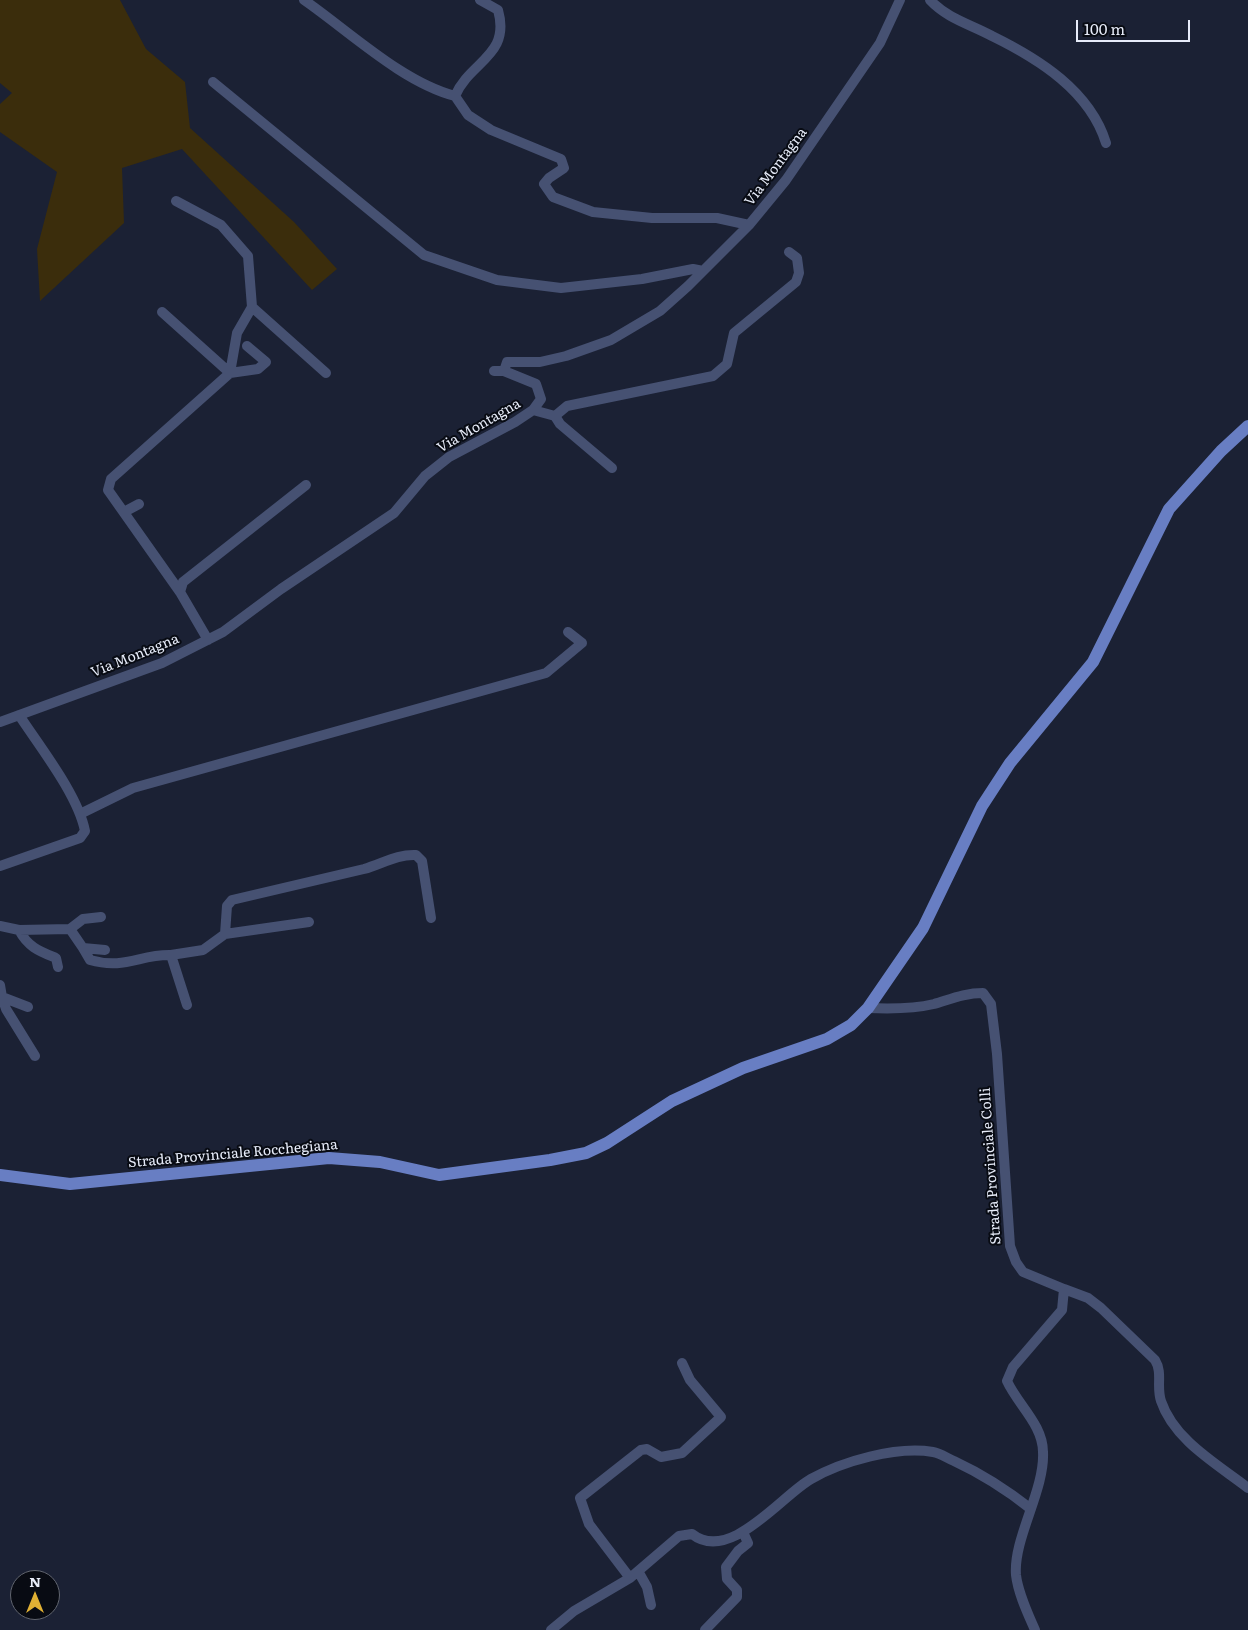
<!DOCTYPE html>
<style>
body{margin:0}
#map{position:relative;width:1248px;height:1630px;overflow:hidden;background:#1b2134;font-family:Literata,serif}
canvas{display:block}
.north{position:absolute;left:10px;top:1570px;width:50px;height:50px;box-sizing:border-box;background:#080b13;border:1px solid #61656f;border-radius:50%;rotate:0deg;font-size:14px;font-weight:700;line-height:20px;text-align:center;color:#e7ecf9}
.north::after{content:'';display:block;margin:auto;width:18px;height:22px;background:#e0b034;clip-path:polygon(50% 0,100% 100%,50% 72%,0 100%)}
.scale{position:absolute;left:1076px;top:20px;width:114px;height:22px;box-sizing:border-box;border:2px solid #e7ecf9;border-top:0;padding-left:6px;font-size:15px;line-height:18px;white-space:nowrap;color:#e7ecf9;-webkit-text-stroke:4px #080b13;paint-order:stroke}
</style>
<div id="map">
<canvas width="1248" height="1630"></canvas>
<div class="north">N</div>
<div class="scale">100 m</div>
</div>
<script>
const g = document.querySelector('canvas').getContext('2d');
g.lineJoin = 'round';
function fillPath(path, color) { g.fillStyle = color; g.fill(path, 'evenodd'); }
function trace(path, color, width, dash) { g.strokeStyle = color; g.lineWidth = width; g.lineCap = dash ? 'butt' : 'round'; g.setLineDash(dash || []); g.stroke(path); }
function label(font, color, halo, rows, align = 'center') {
  g.font = font + ' Literata,serif'; g.lineWidth = 4; g.setLineDash([]); g.textBaseline = 'middle'; g.strokeStyle = halo; g.fillStyle = color; for (const [text, x, y, turn = 0] of rows) {
    g.save(); g.translate(x, y); g.rotate((+turn || 0) * Math.PI / 180); g.textAlign = isNaN(turn) ? turn : align; if (halo) g.strokeText(text, 0, 0); g.fillText(text, 0, 0); g.restore();
  }
}
fillPath(new Path2D(`
 M0 0H120L146 49 185 82 190 128 294 222 337 269 312 290 182 149 122 168 124 223 40 301 37 249 57 172 0 132V104L12 93 0 83Z`), '#3b2d0c');
trace(new Path2D(`
 M304 0C350 32 402 82 455 96
 M480 0 498 10C511 56 470 61 455 96L468 115 491 130 561 159 564 168 549 178 544 184 553 197 593 212 652 218H717L749 225
 M930 0C948 19 970 24 992 36 1039 59 1090 91 1106 143
 M213 82 424 255 497 280 561 288 642 279 693 269 703 271
 M176 201 221 225 248 256 252 307
 M162 312 230 373 111 479 108 490 180 592
 M247 346 266 362 258 369 230 373 237 333 252 307 326 373
 M494 371H504
 M533 410 555 416 567 406 713 376 727 364 734 333 796 282 799 273 797 258 789 252
 M555 416 560 424 612 468
 M124 512 139 504
 M208 640 180 592 183 582 306 485
 M0 722 162 663 223 632 281 589 394 513 425 476 449 457 515 422 533 410 541 399 536 384 504 371 507 362H540L566 356 611 340 660 311 688 286 749 225 786 180 880 43 900 0
 M80 814 133 788 546 673 582 643 568 632
 M0 866 80 838 85 831C78 795 40 747 19 715
 M0 926 19 930 70 929 83 919 101 917
 M70 929 83 948 105 950
 M19 930C28 947 39 951 56 958L58 967
 M225 934 309 922
 M83 948 90 960C125 970 140 954 171 955L187 1005
 M171 955 203 950 225 934 227 906 232 900 364 869C382 864 397 854 416 855L422 861 431 918
 M0 985 2 997 28 1007
 M2 997 6 1009 35 1056
 M868 1008C890 1009 913 1009 934 1004 951 999 965 993 983 993L991 1004 997 1054 1010 1246 1016 1262 1023 1272 1064 1289 1062 1310 1013 1367 1007 1381C1018 1405 1043 1425 1043 1452 1045 1490 1013 1539 1016 1575 1018 1593 1028 1614 1035 1630
 M1064 1289 1088 1298 1101 1308 1155 1360C1163 1373 1156 1386 1161 1401 1174 1440 1217 1464 1248 1488
 M638 1571 647 1587 651 1605
 M630 1578 589 1524 580 1498 641 1450 647 1449 661 1457 682 1453 721 1417 690 1380 682 1363
 M551 1630 574 1611 630 1578 679 1536 692 1534C730 1564 782 1495 811 1479 843 1461 896 1446 933 1452 940 1453 947 1458 954 1461 982 1474 1007 1490 1031 1509
 M705 1630 737 1597V1590L727 1579 726 1567 738 1551 748 1543 743 1532`), '#465172', 10);
trace(new Path2D(`
 M0 1175 70 1184 329 1158 380 1162 439 1175 550 1160 586 1153 607 1143 672 1101 743 1068 827 1039 851 1025 868 1008 923 928 982 806 1010 763 1093 662 1169 509 1221 451 1248 426`), '#687ec3', 12);
label('14px', '#e7ecf9', '#080b13', [
 ["Via Montagna",776,167,-53],
 ["Via Montagna",479,426,-30],
 ["Via Montagna",135,656,-22],
 ["Strada Provinciale Rocchegiana",233,1154,-5],
 ["Strada Provinciale Colli",991,1166,-94]
]);
</script>
